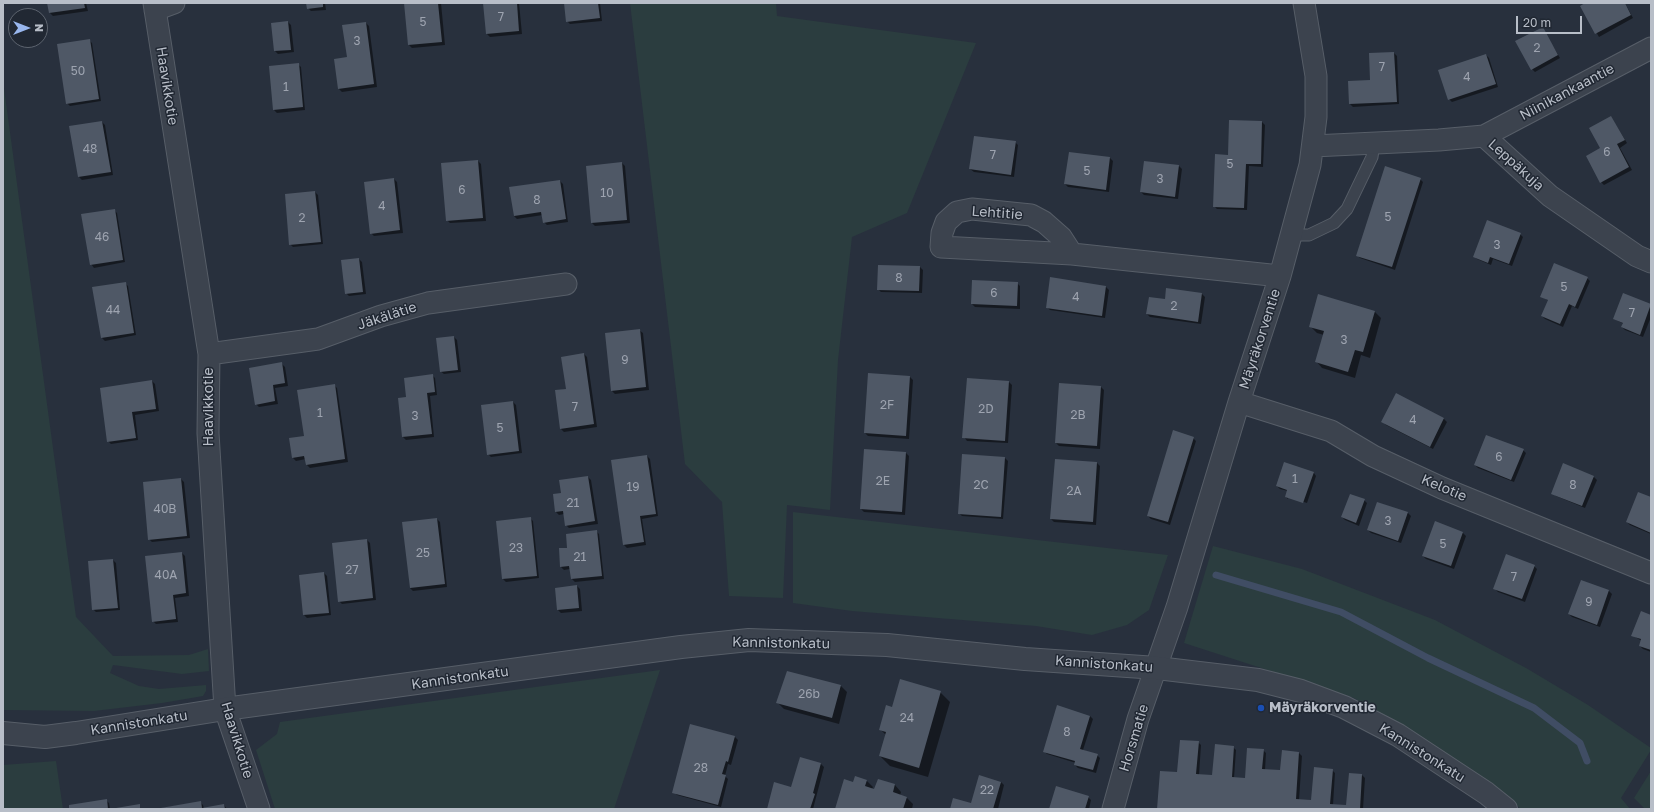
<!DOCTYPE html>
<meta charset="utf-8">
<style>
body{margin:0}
#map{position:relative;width:1654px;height:812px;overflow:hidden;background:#28303d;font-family:"Golos Text",sans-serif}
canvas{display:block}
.frame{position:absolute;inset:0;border:4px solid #b8bec8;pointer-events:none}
.north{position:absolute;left:8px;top:8px;width:40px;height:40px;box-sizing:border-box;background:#212833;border:1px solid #5d646f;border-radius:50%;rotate:90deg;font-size:11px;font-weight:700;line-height:16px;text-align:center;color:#b8bec8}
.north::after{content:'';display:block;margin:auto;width:14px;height:18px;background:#98b6ed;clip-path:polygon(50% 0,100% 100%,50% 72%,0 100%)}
.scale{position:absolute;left:1516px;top:16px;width:66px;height:18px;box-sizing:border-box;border:2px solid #b8bec8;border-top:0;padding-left:5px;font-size:12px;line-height:14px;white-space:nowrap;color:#b8bec8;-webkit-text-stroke:3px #212833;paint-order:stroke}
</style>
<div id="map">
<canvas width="1654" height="812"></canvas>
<div class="frame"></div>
<div class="north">N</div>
<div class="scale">20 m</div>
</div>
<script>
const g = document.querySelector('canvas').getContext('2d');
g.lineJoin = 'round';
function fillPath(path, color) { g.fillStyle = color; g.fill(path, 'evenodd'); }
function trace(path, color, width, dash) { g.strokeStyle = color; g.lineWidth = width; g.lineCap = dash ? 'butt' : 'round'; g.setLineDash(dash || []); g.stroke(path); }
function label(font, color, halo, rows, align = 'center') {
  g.font = font + ' "Golos Text",sans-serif'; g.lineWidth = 3; g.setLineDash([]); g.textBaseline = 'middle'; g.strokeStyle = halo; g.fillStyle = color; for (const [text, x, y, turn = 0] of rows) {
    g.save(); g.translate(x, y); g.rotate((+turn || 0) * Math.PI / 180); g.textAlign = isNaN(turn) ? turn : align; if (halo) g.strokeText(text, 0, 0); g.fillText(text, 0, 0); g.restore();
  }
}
fillPath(new Path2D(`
 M630 3H776L777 16 976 43 907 213 852 237 838 360 830 510 787 505 783 598 729 596 722 502 685 464Z
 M3 81 76 617 113 656 189 655 208 649 209 671 182 674 113 665 110 673 139 686 159 689 206 685V691L203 696 162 703 94 711 3 710Z
 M793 512 1168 555 1149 610 1127 625 1092 635 1036 626 852 611 793 603Z
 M1213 546 1302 569 1435 620 1526 668 1588 705 1651 748V750L1621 798 1630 809H1521L1493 784 1354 698 1184 643Z
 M660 670 614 809H275L256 750 277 734 280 722Z
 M56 761 63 809H3V765Z
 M1651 771V809H1645L1634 798Z`), '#2b3d3f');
fillPath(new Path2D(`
 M48 3H86L88 11 53 16 50 13Z
 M307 3H325L326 10 311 11 308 8Z
 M405 3H441L445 45 412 48 409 45Z
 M484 3H519L522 34 490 37 487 34Z
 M565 3H600L602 21 570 24 567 21Z
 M1587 3H1625L1633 18 1599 37 1581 6Z
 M288 22 291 25 294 52 278 54 275 51 273 24Z
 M366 23 369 26 377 87 342 92 339 89 348 58Z
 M1542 28 1560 58 1535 72 1532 69Z
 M89 40 92 43 101 101 70 106 67 103Z
 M1394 53 1397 56 1399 104 1353 107 1350 104Z
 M1486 55 1489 58 1498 87 1452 102 1449 99Z
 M298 64 301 67 305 110 277 113 274 110Z
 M1611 117 1627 143 1620 148 1632 170 1604 185 1601 182V148Z
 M102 122 105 125 113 175 82 180 79 177Z
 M1262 122 1265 125 1263 167 1249 166 1247 210 1217 209 1214 206 1229 156Z
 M1015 142 1018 145 1014 177 974 172 970 169Z
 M1070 153 1110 158 1113 161 1109 192 1068 187 1065 184Z
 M478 161 481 164 486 221 450 223 447 220Z
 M622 163 625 166 630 223 595 226 592 223 587 167Z
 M1179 166 1182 169 1178 199 1144 195 1141 192Z
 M394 179 397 182 403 233 374 236 371 233Z
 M1420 179 1423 182 1395 270 1360 258 1357 255Z
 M560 181 563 184 568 222 547 225 544 222 543 215 517 219 514 216Z
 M315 192 318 195 323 244 293 247 290 244Z
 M114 210 117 213 125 262 94 268 91 264Z
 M1520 234 1523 237 1512 266 1493 259 1491 265 1477 259 1474 256Z
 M359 259 362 262 366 294 349 296 346 293Z
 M920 267 923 270 922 293 881 292 878 289Z
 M1587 278 1590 281 1578 309 1572 306 1563 327 1545 319 1542 316 1549 301 1541 296Z
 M1051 279 1106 287 1109 290 1105 318 1050 310 1047 307Z
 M973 281 1017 283 1020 286V309L975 307 972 304Z
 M125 283 128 286 136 335 105 341 102 338Z
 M1167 289 1202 294 1205 297 1201 324 1150 317 1147 314 1165 300Z
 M1624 295 1651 306V317L1643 337 1625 330 1622 327 1624 324 1614 319Z
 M1375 312 1381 318 1370 358 1361 355 1355 378 1322 368 1316 361 1324 335 1317 333 1310 326Z
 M639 330 643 333 649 390 615 394 612 391Z
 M454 337 457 340 461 372 444 374 440 371Z
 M584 354 587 357 597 427 564 432 561 429 556 391 567 389Z
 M282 364 285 367 288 386 275 388 278 404 259 407 256 404Z
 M869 374 910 377 913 380 909 439 868 436 865 433Z
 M432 375 435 378 437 395 430 396 434 437 406 440 403 437 407 398Z
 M152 381 155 384 159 411 135 415 138 440 111 444 108 441Z
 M1009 382 1012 385 1008 443 967 441 964 437Z
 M334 385 337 388 348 462 310 468 307 465 306 459 296 461 293 458Z
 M1101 387 1104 390 1100 449 1059 446 1056 443Z
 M1396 395 1444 419 1447 422 1433 449 1386 425 1383 422Z
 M513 402 516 405 522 453 491 457 488 454Z
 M1193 438 1196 441 1170 525 1151 519 1148 516Z
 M865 450 906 453 909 456 905 515 864 512 861 509Z
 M1523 450 1526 453 1514 482 1478 468 1475 465Z
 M647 456 650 459 658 516 642 519 646 545 627 548 624 545Z
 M1005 458 1008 461 1003 519 962 516 959 513Z
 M1097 463 1100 466 1096 525 1054 522 1051 519Z
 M1314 473 1316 476 1307 503 1288 497V499L1286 497 1288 491 1280 489 1277 486Z
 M588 477 591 480 598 524 569 528 566 525 564 514 559 515 556 512 554 495 562 494Z
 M1594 477 1597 480 1585 508 1556 496 1553 493Z
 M181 479 184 482 190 538 152 542 149 539Z
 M1651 498V534L1630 525 1627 522Z
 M1364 500 1367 503 1359 526 1345 520 1342 517Z
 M1378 503 1408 513 1411 516 1401 543 1371 533 1368 530Z
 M530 518 533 521 539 578 506 582 503 579 497 522Z
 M437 519 440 522 447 587 413 591 410 588Z
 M1435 523 1463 533 1466 536 1454 569 1426 559 1423 556Z
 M596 531 599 534 604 579 575 582 572 579 570 569 564 570 561 567 568 548Z
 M367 540 370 543 376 600 342 604 339 601Z
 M182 553 185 556 189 596 175 598 178 622 156 624 153 621Z
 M113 560 116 563 120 610 96 612 93 609Z
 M1534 566 1537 569 1525 602 1498 592 1495 589Z
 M324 573 327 576 331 615 307 618 304 615Z
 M1581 581 1609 591 1612 594 1600 627 1572 617 1569 614Z
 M577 586 580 589 582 611 561 613 558 610Z
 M1651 616V652L1643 649 1640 646 1642 641 1632 635Z
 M788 672 841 686 847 692 839 724 784 709 778 703Z
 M940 692 950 702 928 777 890 766 880 756 886 735 880 729 893 708Z
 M1090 716 1093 719 1083 750 1097 755 1100 758 1096 773 1078 768 1075 765 1076 763 1047 754 1044 751Z
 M735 737 738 740 731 765 728 764 725 776 728 779 721 807 677 795 674 792Z
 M1198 742 1201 745 1199 775 1213 776 1233 747 1236 750 1234 778 1246 779 1263 750 1266 753 1265 770 1281 771 1299 753 1302 756 1299 800 1312 801 1332 770 1335 773 1333 805 1347 806 1362 775 1365 778 1363 809H1158Z
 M800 758 821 764 824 767 813 809H768L792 788Z
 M866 780 873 787 872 789 875 790 895 785 901 792 900 796 907 798 913 804 912 809H836L854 784Z
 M1001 782 1004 785 998 809H951L972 804Z
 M1088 797 1091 800 1089 809H1050Z
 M106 800 109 803 110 809H70Z
 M200 802 203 805 204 809 224 805 227 809H156Z`), '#0007');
trace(new Path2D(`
 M1216 575 1341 612 1428 658 1534 708 1580 743 1587 761`), '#404d64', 7);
fillPath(new Path2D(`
 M47 3H84L85 8 49 13Z
 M306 3H323V7L307 9Z
 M404 3H438L442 42 408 45Z
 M483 3H517L519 31 486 34Z
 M564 3H598L600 18 566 22Z
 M1585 3H1625L1631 15 1595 34 1580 6Z
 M288 21 291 50 274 51 271 23Z
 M366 22 374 84 338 89 334 59 347 57 342 25Z
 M1543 27 1558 55 1531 70 1515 41Z
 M90 39 99 99 66 104 57 44Z
 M1394 52 1397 102 1349 104 1348 81 1370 80 1369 53Z
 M1486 54 1496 84 1448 100 1438 70Z
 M299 63 303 107 273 110 269 66Z
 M1611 116 1625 140 1617 144 1629 167 1600 183 1586 156 1600 148 1589 128Z
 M1229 120 1262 121 1261 164H1246L1244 208 1213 207 1215 154 1228 155Z
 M102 121 111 172 78 177 69 126Z
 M974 136 1016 141 1011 175 969 169Z
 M1069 152 1110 157 1106 190 1064 184Z
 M478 160 483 218 446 221 441 163Z
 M1144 161 1179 165 1175 197 1140 192Z
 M622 162 627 220 591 223 586 166Z
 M1385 166 1421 178 1392 267 1356 256Z
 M394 178 400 230 370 234 364 182Z
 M560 180 566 219 543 223 541 212 514 216 509 187Z
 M315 191 321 242 289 245 285 194Z
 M115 209 123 260 90 265 81 214Z
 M1487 220 1521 233 1509 264 1490 257 1488 263 1473 257Z
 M359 258 363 292 345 294 341 260Z
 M1554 263 1588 277 1575 307 1569 304 1560 324 1541 316 1548 300 1540 297Z
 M878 265 920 266 919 291 877 290Z
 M1050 277 1106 286 1102 316 1046 308Z
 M972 280 1018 282 1017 306 971 304Z
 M126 282 134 333 101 338 92 287Z
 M1166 288 1202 293 1198 322 1146 314 1149 297 1165 299Z
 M1623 293 1651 304 1640 335 1621 327 1623 323 1613 319Z
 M1318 294 1375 311 1363 352 1355 350 1348 372 1315 362 1324 331 1309 327Z
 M640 329 646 387 611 391 605 333Z
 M454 336 458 370 440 372 436 338Z
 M584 353 594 424 560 429 555 390 566 389 561 357Z
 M282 362 285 383 273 385 275 401 255 405 249 368Z
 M868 373 910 376 906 436 864 433Z
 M433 374 435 392 427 393 432 434 402 437 398 398 406 397 404 378Z
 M967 378 1009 381 1005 441 962 438Z
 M152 380 156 409 132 412 136 438 107 442 100 388Z
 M1059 383 1101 386 1097 446 1055 443Z
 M335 384 345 459 306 465 304 456 292 458 289 438 304 436 297 390Z
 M1396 393 1444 418 1430 447 1381 422Z
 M513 401 519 451 487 455 481 405Z
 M1173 430 1194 437 1168 522 1147 516Z
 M1486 435 1524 449 1511 480 1474 465Z
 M864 449 906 452 902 512 860 509Z
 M962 454 1005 457 1001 517 958 514Z
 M647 455 656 514 640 516 644 542 623 545 611 460Z
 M1055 459 1097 462 1093 522 1050 519Z
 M1284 462 1314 472 1303 503 1285 497 1287 490 1276 486Z
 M1563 463 1594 476 1582 506 1551 494Z
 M588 476 595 521 565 526 563 511 555 512 553 494 561 493 559 480Z
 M181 478 187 536 148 540 143 482Z
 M1638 492 1651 497V533L1626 522Z
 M1350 494 1365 499 1356 523 1341 517Z
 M1377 502 1408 512 1398 541 1367 530Z
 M531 517 537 576 502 579 496 521Z
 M437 518 445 584 410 588 402 522Z
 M1435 521 1463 532 1451 566 1422 556Z
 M597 530 602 576 571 579 569 566 560 567 559 548H567L566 534Z
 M367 539 373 598 338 602 332 543Z
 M182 552 186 593 173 595 176 619 152 622 145 556Z
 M1506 554 1535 565 1522 599 1493 589Z
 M113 559 118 608 92 610 88 561Z
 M324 572 329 613 303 615 299 575Z
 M1581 580 1609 590 1597 625 1568 614Z
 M577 585 579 608 557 610 555 588Z
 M1641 611 1651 615V650L1639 646 1641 639 1631 636Z
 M787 671 841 685 832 718 776 703Z
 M900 679 941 691 919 768 879 756 886 732 879 730 886 705 892 707Z
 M1057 705 1090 716 1080 749 1098 754 1093 770 1074 765 1075 761 1043 752Z
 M690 724 735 736 728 762 726 761 722 774 726 775 718 805 672 793Z
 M1180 740 1199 741 1196 774 1212 775 1215 744 1234 746 1232 777 1245 778 1247 748 1264 749 1262 769 1280 770 1282 750 1299 752 1296 799 1311 800 1314 767 1333 769 1330 804 1346 805 1349 773 1362 774 1360 809H1157L1160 771 1177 772Z
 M800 757 821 763 813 793 815 794 810 809H767L774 782 791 787Z
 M979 775 1001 782 993 809H950L953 798 971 803Z
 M855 776 867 780 865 786 874 789 878 779 895 784 893 792 907 797 903 809H835L844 779 853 782Z
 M1056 786 1089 796 1085 809H1049Z
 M107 799 108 809H69V805Z
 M201 801 202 808 224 804 225 809H155Z
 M140 804V809H116V808Z`), '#4f5866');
const service = new Path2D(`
 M1292 235H1309L1334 223 1347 209 1372 157 1374 143`);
const minor = new Path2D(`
 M154 3 209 354 208 433 225 709 259 809
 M155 10 174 3
 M1484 136 1651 48
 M1313 146 1439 140 1484 136 1550 196 1637 256 1651 262
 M1072 254 1061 237 1044 222 1031 215 972 209 957 212 946 222 942 233 941 247 1072 254 1280 276
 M209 354 318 339 381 316 428 303 566 284
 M1239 402 1331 431 1373 456 1442 488 1651 573
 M1113 809 1138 719 1177 607 1239 402 1280 276 1310 165 1316 117V76L1304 3`);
const tertiary = new Path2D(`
 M3 733 45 737 76 733 225 709 681 647 749 640 887 645 1025 659 1157 668 1258 680 1301 691 1344 707 1398 735 1486 793 1506 809`);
trace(service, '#575e68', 13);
trace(minor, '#575e68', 23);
trace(tertiary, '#575e68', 24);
trace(service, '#3c434e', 11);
trace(minor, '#3c434e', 21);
trace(tertiary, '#3c434e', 22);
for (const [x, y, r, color] of [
 [1261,708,4,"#1a4fb4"]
]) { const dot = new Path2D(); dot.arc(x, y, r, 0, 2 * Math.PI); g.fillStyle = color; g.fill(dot); trace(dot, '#212833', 1.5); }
label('12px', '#9ea4b0', null, [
 ["7",501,17],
 ["5",423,22],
 ["3",357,41],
 ["2",1537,48],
 ["7",1382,67],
 ["50",78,71],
 ["4",1467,77],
 ["1",286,87],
 ["48",90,149],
 ["6",1607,152],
 ["7",993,155],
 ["5",1230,164],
 ["5",1087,171],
 ["3",1160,179],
 ["6",462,190],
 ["10",607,193],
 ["8",537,200],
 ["4",382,206],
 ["5",1388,217],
 ["2",302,218],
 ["46",102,237],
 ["3",1497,245],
 ["8",899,278],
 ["5",1564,287],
 ["6",994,293],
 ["4",1076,297],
 ["2",1174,306],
 ["44",113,310],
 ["7",1632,313],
 ["3",1344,340],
 ["9",625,360],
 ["2F",887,405],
 ["7",575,407],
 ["2D",986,409],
 ["1",320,413],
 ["2B",1078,415],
 ["3",415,416],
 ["4",1413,420],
 ["5",500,428],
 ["6",1499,457],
 ["1",1295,479],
 ["2E",883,481],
 ["2C",981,485],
 ["8",1573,485],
 ["19",633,487],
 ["2A",1074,491],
 ["21",573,503],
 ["40B",165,509],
 ["3",1388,521],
 ["5",1443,544],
 ["23",516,548],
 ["25",423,553],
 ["21",580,557],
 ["27",352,570],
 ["40A",166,575],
 ["7",1514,577],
 ["9",1589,602],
 ["26b",809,694],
 ["24",907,718],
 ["8",1067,732],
 ["28",701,768],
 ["22",987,790]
]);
label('14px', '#b8bec8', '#212833', [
 ["Haavikkotie",167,86,81],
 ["Niinikankaantie",1567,92,-28],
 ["Leppäkuja",1516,165,42],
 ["Lehtitie",997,213,4],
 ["Jäkälätie",387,316,-18],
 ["Mäyräkorventie",1260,339,-72],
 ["Haavikkotie",209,407,-90],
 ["Kelotie",1444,488,23],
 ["Kannistonkatu",781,643,1],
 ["Kannistonkatu",1104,664,4],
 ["Kannistonkatu",460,678,-8],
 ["Kannistonkatu",139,723,-9],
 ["Horsmatie",1134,738,-73],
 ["Haavikkotie",237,740,73],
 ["Kannistonkatu",1422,753,32]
]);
label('bold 14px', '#b8bec8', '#212833', [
 ["Mäyräkorventie",1269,708]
], 'left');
</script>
